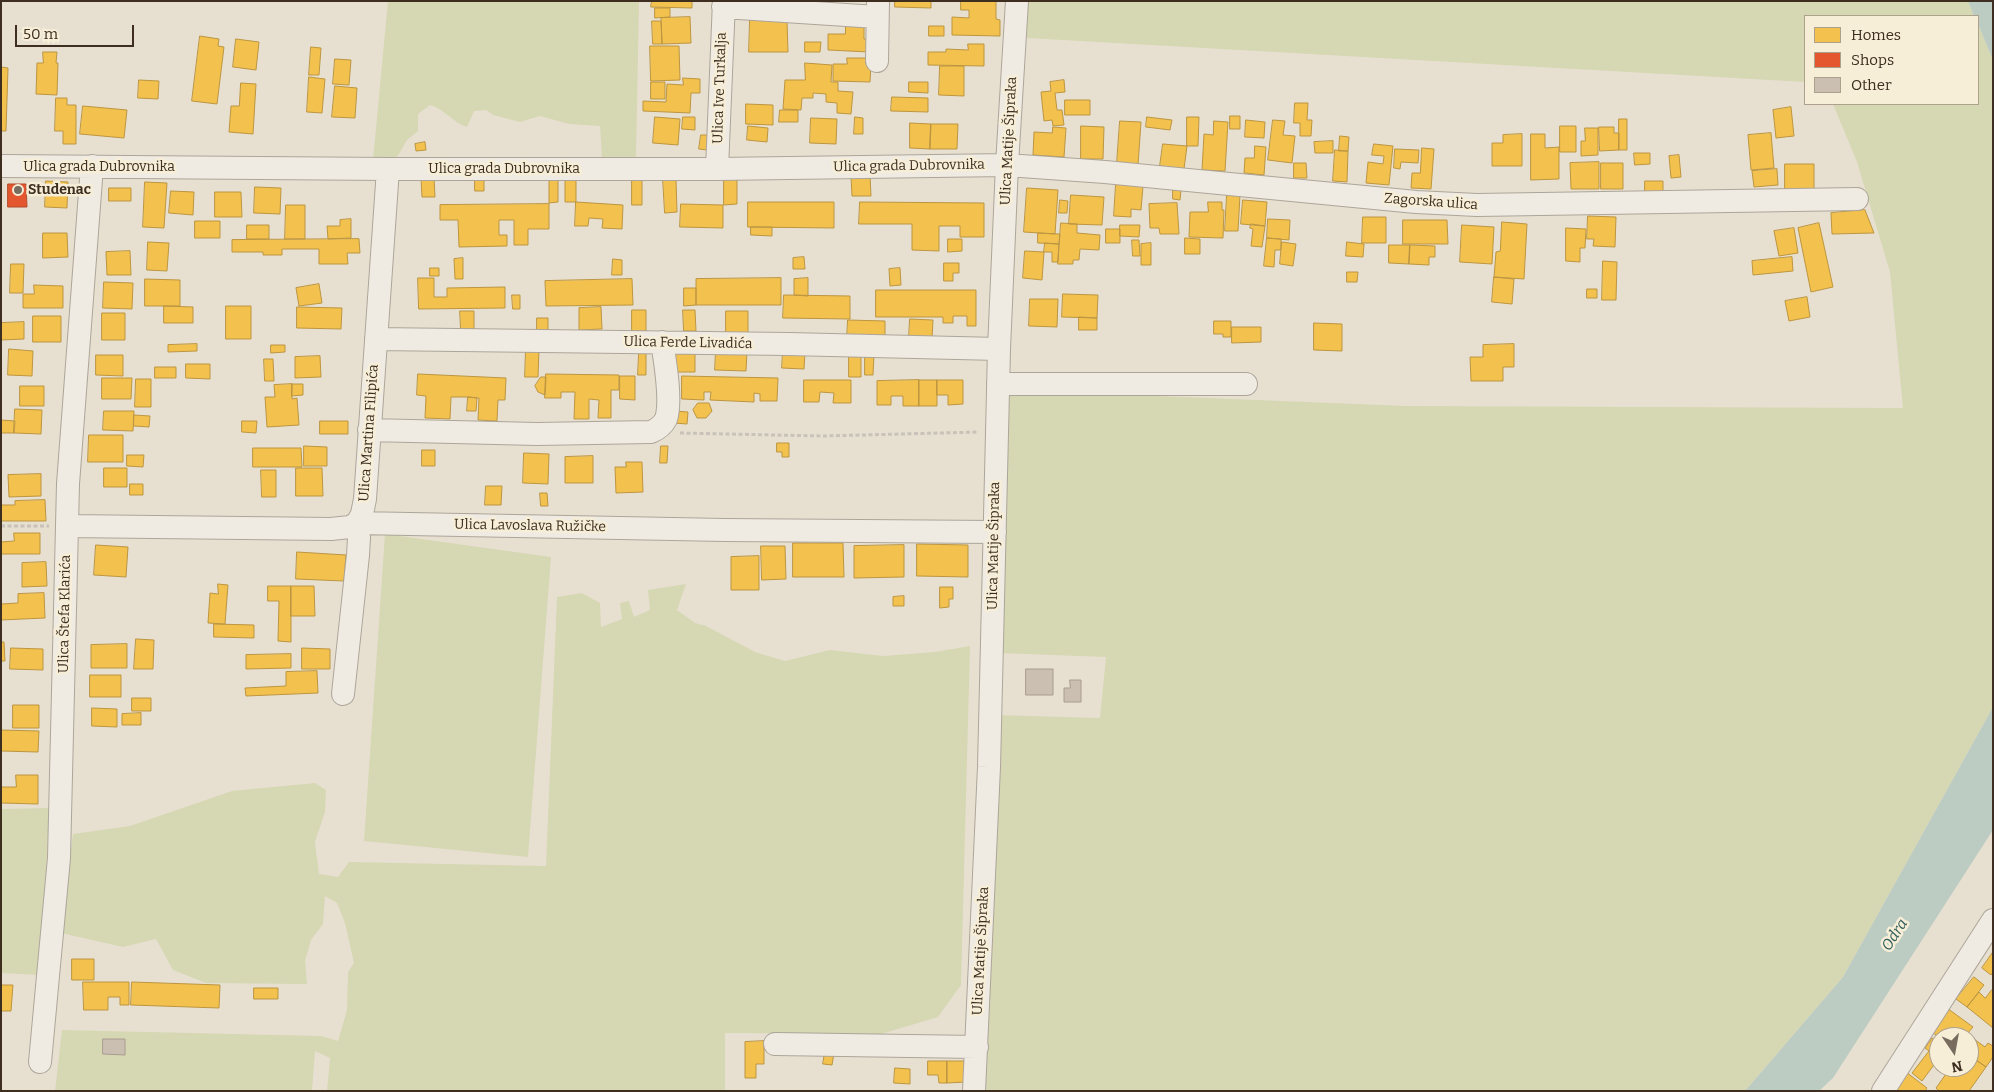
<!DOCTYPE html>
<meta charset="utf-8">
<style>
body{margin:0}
#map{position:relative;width:1994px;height:1092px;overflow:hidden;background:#e7e0d1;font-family:Bitter,serif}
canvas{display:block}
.frame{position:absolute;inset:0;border:2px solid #3d2e20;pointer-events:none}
.legend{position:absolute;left:1804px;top:15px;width:175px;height:90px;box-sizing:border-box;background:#f7eed8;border:1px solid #ada18e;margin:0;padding:6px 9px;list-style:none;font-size:15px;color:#3d2e20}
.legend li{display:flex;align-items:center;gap:10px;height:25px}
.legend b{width:25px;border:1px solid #ada18e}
.north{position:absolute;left:1929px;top:1027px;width:50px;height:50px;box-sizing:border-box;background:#f7eed8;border:1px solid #ada18e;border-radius:50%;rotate:168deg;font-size:14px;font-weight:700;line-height:20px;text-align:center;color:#3d2e20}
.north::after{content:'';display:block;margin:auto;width:18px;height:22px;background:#786c5e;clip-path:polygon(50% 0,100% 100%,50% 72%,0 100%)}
.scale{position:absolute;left:15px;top:25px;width:119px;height:22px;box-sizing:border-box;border:2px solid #3d2e20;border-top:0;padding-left:6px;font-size:15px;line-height:18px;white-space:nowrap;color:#3d2e20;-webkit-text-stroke:4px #f7eed8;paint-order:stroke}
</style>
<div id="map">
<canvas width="1994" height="1092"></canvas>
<div class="frame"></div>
<ul class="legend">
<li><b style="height:14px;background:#f2c14e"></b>Homes</li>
<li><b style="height:14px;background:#e4572e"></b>Shops</li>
<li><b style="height:14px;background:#cbbfb2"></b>Other</li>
</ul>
<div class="north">N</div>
<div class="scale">50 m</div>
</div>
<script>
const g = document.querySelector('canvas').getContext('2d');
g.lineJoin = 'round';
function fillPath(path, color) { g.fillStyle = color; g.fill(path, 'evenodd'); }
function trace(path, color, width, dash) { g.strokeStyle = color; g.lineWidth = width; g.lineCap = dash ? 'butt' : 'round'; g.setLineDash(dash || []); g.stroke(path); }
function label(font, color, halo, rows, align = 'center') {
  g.font = font + ' Bitter,serif'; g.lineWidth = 5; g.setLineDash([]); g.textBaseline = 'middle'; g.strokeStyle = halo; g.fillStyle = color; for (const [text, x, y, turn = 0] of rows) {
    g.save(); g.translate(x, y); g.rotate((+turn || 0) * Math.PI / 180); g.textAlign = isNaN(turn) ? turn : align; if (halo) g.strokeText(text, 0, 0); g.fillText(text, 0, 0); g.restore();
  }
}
fillPath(new Path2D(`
 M388 1H639L636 158 602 160 600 126 569 124 540 116 520 122 493 115 486 110 474 111 467 127C453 123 445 109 430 105L418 114V131L407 140 396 159 373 160Z
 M1027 1H1968L1974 16H1805V82L1027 38Z
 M1978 24 1993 60V707L1843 977 1745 1091H984L995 715 1100 718 1106 657 999 653 1009 390 1406 406 1903 408 1890 272 1857 162 1833 104H1978Z
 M385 534 551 557 528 857 364 841Z
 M686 584 677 610 695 623 706 626 755 652 785 661 830 650 883 656 935 652 970 646 961 985 938 1017 881 1034 725 1033V1091H327L330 1058 315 1051 312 1091H55L62 1030 321 1036 338 1041 347 1010 348 972 354 963 345 923 337 903 325 896 323 924 311 940 305 961 307 984 206 983 173 970 156 939 123 947 61 933 73 834 130 826 232 791 315 783 326 790 325 812 315 842 319 874 338 877 349 862 546 866 557 597 582 593 600 603 601 627 622 619 620 603 629 601 634 617 650 610 648 590Z
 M49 808 42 975 1 973V809Z`), '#d6d7b3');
fillPath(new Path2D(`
 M1968 1H1993V60L1978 24V16H1974Z
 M1993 707V830L1833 1078 1819 1091H1745L1843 977Z`), '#bcccc2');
const homes = new Path2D(`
 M652 1H692V8L651 7Z
 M895 1H931V8L895 7Z
 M961 1H996V19L1000 20V36L952 35V17L969 18V10H961Z
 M655 8H670V17L655 18Z
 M690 17 691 43 662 44 661 18Z
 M750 20 787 21 788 52H749Z
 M652 21H661L662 44H653Z
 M846 24 864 25V39L869 40V52L828 50V34H845Z
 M929 26H944V36H929Z
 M200 36 219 39 218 46 224 47 217 104 192 101Z
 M236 39 259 42 256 70 233 67Z
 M805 42H821L820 52H805Z
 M968 44H984V66L928 65V52H946V49L968 50Z
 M650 46H679L680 80 651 81Z
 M311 47 321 48 319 75H309Z
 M43 52H57L56 63H58L57 95 36 94 37 63H43Z
 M847 58H866V63H871L870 82 833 81V64H847Z
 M335 59 351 60 349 85 333 84Z
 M805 63 832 65 831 82H838V91L853 92 851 114 837 113V103L826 102V94L813 93V98H802L801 110 783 109 785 80H805Z
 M940 66H964V96L939 95Z
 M1 67 8 68 6 131H1Z
 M309 77 325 79 322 113 307 112Z
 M683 78 700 79V93H691L690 113 643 111V101L666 102 667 84 683 85Z
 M139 80 159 81 158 99 138 98Z
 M1064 80 1065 92 1055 93 1057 110H1062L1064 125 1053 126 1052 120 1044 121 1041 92 1051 91 1050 82Z
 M651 82H665V99H651Z
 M909 82H928V93L909 92Z
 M241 83 256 84 253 134 229 132 231 106H239Z
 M335 86 357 88 355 118 332 117Z
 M892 97 928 98V112L891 111Z
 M56 98H67V105H76V144H63V131H55Z
 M1065 100H1090V115H1065Z
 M1295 103H1308L1307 120H1312L1311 136H1300V123H1294Z
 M746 104 773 105V125L746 124Z
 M83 106 127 110 124 138 80 134Z
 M1791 107 1794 136 1776 138 1773 110Z
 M780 110H798V122H779Z
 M1230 116H1240V129H1230Z
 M655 117 680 119 678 145 653 143Z
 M683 117H695V130L682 129Z
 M855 117 863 118V134H854Z
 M1147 117 1172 120 1170 130 1146 127Z
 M1187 117H1199L1198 146H1187Z
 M811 118 837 119 836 144 810 143Z
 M1619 119H1627V150H1619Z
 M1246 120 1265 122 1264 138 1245 137Z
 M1273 120 1285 121 1283 135 1295 136 1292 163 1268 160Z
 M1120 121 1141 122 1138 165 1117 163Z
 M1214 121 1228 122 1225 171 1202 170 1204 134 1213 135Z
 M910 123 931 124 930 149 910 148Z
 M931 124H958L957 149H930Z
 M748 126 768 128 767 142 747 140Z
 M1081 126 1104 127 1103 159H1081Z
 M1560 126H1576V152H1560Z
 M1053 127 1066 128 1064 157 1033 155 1034 132 1052 133Z
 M1599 127H1614V133H1619V150L1600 151Z
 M1585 128H1598V155L1581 156V141H1585Z
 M1771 133 1774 168 1751 170 1748 135Z
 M1522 134V166H1492V143H1503V135Z
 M1531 134H1545V148L1559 147V179L1531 180Z
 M701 135H709L707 150 699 149Z
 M1340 136 1349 137 1348 151H1339Z
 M1333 141V153H1315L1314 142Z
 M425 142 426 150 416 151 415 144Z
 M1163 144 1187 146 1184 169 1160 166Z
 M1374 144 1393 146 1389 185 1366 183 1368 162 1383 164 1384 156 1372 155Z
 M1255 146 1266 147 1264 175 1244 173 1245 158H1254Z
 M1422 148 1434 149 1431 189 1411 188 1412 173H1420Z
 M1395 149 1419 150 1418 163 1401 162 1400 169 1394 168Z
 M1335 150 1348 151 1347 182 1333 181Z
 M1634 153H1650V164L1635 165Z
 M1679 155 1681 177 1671 178 1669 156Z
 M1599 162V189H1571L1570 163Z
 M1294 163H1306L1307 178H1294Z
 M1601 163H1623V189H1601Z
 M1785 164H1814V191H1785Z
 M1777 169 1778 185 1754 187 1752 171Z
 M870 175 871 196H852L851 176Z
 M434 177 435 197H422L421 178Z
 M558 177V202L549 203V178Z
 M475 178H484V191H475Z
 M632 178H642V205H632Z
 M724 178H737V204L724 205Z
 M576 179V202H565V180Z
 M663 179H676L677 212 665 213Z
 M46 181 68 182 67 208 45 207Z
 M1645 181H1663V194H1645Z
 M145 182 167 183 164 228 143 227Z
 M1116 184 1143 186 1141 210 1131 209V217L1114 216Z
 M255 187 281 188 280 214 254 213Z
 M109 188H131V201H109Z
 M1027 188 1058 190 1055 234 1024 232Z
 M1173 190H1181L1180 200 1173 199Z
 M171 191 194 192 193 215 169 213Z
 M215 192H241L242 217H215Z
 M1071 195 1104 197 1102 225 1069 224Z
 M1227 195H1240L1238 231H1225Z
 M1060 200 1068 201 1067 213H1059Z
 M1243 200 1267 202 1265 226 1241 224Z
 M576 202 623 205 622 229 602 228 603 219 589 218 588 226H575Z
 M748 202H834V228L748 227Z
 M860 202 984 203V237H960V226H939V251L912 250V224H859Z
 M1208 202H1222V210H1224L1223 238 1189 237 1190 212H1208Z
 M1177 203 1179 234H1160L1159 228H1150L1149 204Z
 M549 204V229H528V245H514V220H499V235H507V246L459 247 458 220H440V205Z
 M681 204 723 205V228L680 227Z
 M286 205H305V239H285Z
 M1865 210 1874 233 1832 234 1831 213Z
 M1588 216 1616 217 1615 247 1593 246 1594 239H1587Z
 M1363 217H1386V243H1362Z
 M351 219V238L328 239 327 226H340V220Z
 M1268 219 1290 220 1289 240 1267 238Z
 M1403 220H1447L1448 244H1403Z
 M195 221H220V238H195Z
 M1502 222 1527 224 1524 279 1494 277 1496 252 1500 251Z
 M1061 223 1077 224V233L1100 235 1099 250 1080 249 1079 260H1073V264H1058Z
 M1819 223 1833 287 1811 292 1798 228Z
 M1251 224 1265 226 1262 247 1251 246 1253 229 1250 228Z
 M247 225H269V239H247Z
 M1120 225H1140L1139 237 1120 236Z
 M1462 225 1494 227 1492 264 1460 262Z
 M751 227H772V236L751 235Z
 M1566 228 1586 229 1585 248H1580V262L1566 261Z
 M1794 228 1798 253 1779 256 1774 231Z
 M1106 229H1120V243H1106Z
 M43 233H67L68 257 43 258Z
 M1038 233 1060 234 1059 244 1038 243Z
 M1185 238 1200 239V254H1185Z
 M1267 238 1281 239V250H1275L1274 267 1264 266Z
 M359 239 360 253H347L348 264H319V249H282V255H263V252H232V240Z
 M948 239H962V251L948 252Z
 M1132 240H1139L1140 256H1133Z
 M148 242 169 243 167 271 147 270Z
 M1282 242 1296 244 1293 266 1280 264Z
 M1347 242 1364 244 1363 257 1346 256Z
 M1045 243 1059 244 1058 262H1052V252H1044Z
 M1151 243V265H1141V244Z
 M1389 245H1410L1409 264 1389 263Z
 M1410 245 1435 246V257H1429V265L1409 264Z
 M130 251 131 275H107L106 252Z
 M1025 251 1044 252 1042 280 1023 278Z
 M804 257 805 269H793V258Z
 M1792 257 1793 271 1753 275 1752 261Z
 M463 258V279H455L454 259Z
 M613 259 622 260V275H612Z
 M1603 261 1617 262 1616 300H1602Z
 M944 263H959V273H953V281H944Z
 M11 264H24L23 293H10Z
 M430 268H439V276H430Z
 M900 268 901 285 890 286 889 269Z
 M1347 272H1358L1357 282H1347Z
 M1494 277 1514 279 1512 304 1492 302Z
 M418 278H434V297H447V288L505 287V308L419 309Z
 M781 278V305H696V279Z
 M808 278V296L794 295V279Z
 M145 279 180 280V306H145Z
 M632 279 633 305 546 306 545 281Z
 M104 282 133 283 132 309 103 308Z
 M319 284 322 303 299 306 296 288Z
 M34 285 63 286V308H23V294H34Z
 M684 288H696V305L684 306Z
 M1587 289H1597V298H1587Z
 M876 290H976V326H967V316H953V323H943V317H876Z
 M1063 294 1098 295 1097 318 1062 317Z
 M512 295H520V309H513Z
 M784 295 850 296V319L783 318Z
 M1807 297 1810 317 1789 321 1785 301Z
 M1030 299H1058L1057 327 1029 326Z
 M164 306 193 307V323H164Z
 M226 306H251V339H226Z
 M297 307 342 308 341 329 297 328Z
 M601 307 602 329 579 330V308Z
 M632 310H646V331H632Z
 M683 310H695L696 331H684Z
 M460 311H474V329H461Z
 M726 311H748V334H726Z
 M102 313H125V340H102Z
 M33 316H61V342H33Z
 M1079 317 1097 318V330H1079Z
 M537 318H548V330H537Z
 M910 319 933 320 932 338 909 337Z
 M848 320 885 321V339L847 338Z
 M1214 321H1231V337H1223V334H1214Z
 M24 322V339L1 340V323Z
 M1314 323 1342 324V351L1314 350Z
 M1232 327H1261V342L1232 343Z
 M197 344V351L168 352V345Z
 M1514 344V367H1503V381H1471L1470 357H1483V345Z
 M271 345H285V352L271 353Z
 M9 349 33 351 32 376 8 375Z
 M526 349 539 350 538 377H525Z
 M716 350 747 351 746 371 715 370Z
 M783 351 805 352 804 369 782 368Z
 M849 352H861V377H849Z
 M639 353H646V375H638Z
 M674 353H695V372H674Z
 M865 354 874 355 873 375H865Z
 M96 355H123V376L96 375Z
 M320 356 321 377 295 378V357Z
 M264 359H273L274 381H265Z
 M186 364H210V379L186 378Z
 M155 367H176V378H155Z
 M418 374 506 378 505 400H498L497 421 478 420 479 398 468 397H451L450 419 425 418 426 396 417 395Z
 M546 374 619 375V390H611V418H598L599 400 589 399V419H574L575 392H561V398H545Z
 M620 376H635V400L620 399Z
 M682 376 778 378 777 401H760V394L754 393V402L710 400 711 392H704V400L682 399Z
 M541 377H546L545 395 538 392 535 386Z
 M102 378H132L131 399H102Z
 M136 379H151V407H135Z
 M804 380H851V403H833L834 393 820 392 819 402H804Z
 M919 380H937V406H919Z
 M919 380V406H903V396H891V405H877V381Z
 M937 380H963V404L948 405V395H937Z
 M292 384V399L297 398 299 425 267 427 265 397H275L274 385Z
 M292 384H303V395L292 396Z
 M20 386H44V406H20Z
 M468 397 477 398 476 411H467Z
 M698 403H709L712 411 706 418H697L693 410Z
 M15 409 42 410 41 434 14 433Z
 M104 411H134L133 431 103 430Z
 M675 411 688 412 687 424 674 423Z
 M134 415 150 416 149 427 134 426Z
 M1 420 15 421 14 433H1Z
 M242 421H257L256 433 242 432Z
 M320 421H348V434H320Z
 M89 435H123V462H88Z
 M777 443H789V457H782V452H777Z
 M304 446 327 447V466H304Z
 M661 446H668L667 463H660Z
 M253 448H301L302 467H253Z
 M422 450H435V466H422Z
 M524 453 549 454 548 484 523 483Z
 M127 455H144L143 467 127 466Z
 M593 456V483H565V457Z
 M626 462H642L643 492 616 493 615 467H626Z
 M104 468H127V487H104Z
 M296 468H322L323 496H296Z
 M261 470H276V497H262Z
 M41 474V496L9 497 8 475Z
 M130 484H143V495H130Z
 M486 486H502L501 505H485Z
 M540 493H547L548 506H541Z
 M45 500 46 521H1V505H15V501Z
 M14 533H40V554H1V542L14 541Z
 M793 543H843L844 577H793Z
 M917 544 968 545V577L917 576Z
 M96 545 128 547 126 577 94 575Z
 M904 545V577L854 578V546Z
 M761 546H785L786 579 762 580Z
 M297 552 346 555 344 581 296 579Z
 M759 556V590H731V557Z
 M46 562 47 586 22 587V563Z
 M218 584 228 585 225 624 208 623 210 593 218 594Z
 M268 586H291V642L278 641 279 601H268Z
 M291 586H314L315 616H291Z
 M940 587H953V599H949V607L940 608Z
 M44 593 45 618 1 620V604L18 603V594Z
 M904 596V606H893V597Z
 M214 624 254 625V638L214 637Z
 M136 639 154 640 153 669H134Z
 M1 642H4L5 661H1Z
 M127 644V668H91V645Z
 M11 648 43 649V670L10 669Z
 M302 648 330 649V669H302Z
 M291 654V668L246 669V655Z
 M317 671 318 693 246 696 245 688 286 686V672Z
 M90 675H121V697H90Z
 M132 698H151V711H132Z
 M13 705H39V728H13Z
 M92 708 117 709V727L92 726Z
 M141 713V725H122V714Z
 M1 730 39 731 38 752 1 751Z
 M16 775H38V804L1 803V787H16Z
 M1993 952V972L1991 975 1982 968Z
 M72 959H94V980H72Z
 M1974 977 1984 985 1967 1007 1956 999Z
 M83 982H129V1005H120V997H108V1010H84Z
 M132 982 220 985 219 1008 131 1005Z
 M1 985H13L11 1011H1Z
 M254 988H278V999H254Z
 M1992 990 1993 991V1028L1967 1007 1979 992 1985 998Z
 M1947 1008 1973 1027 1967 1034 1963 1031 1959 1037H1939L1930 1031Z
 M1963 1031 1985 1047 1988 1043 1993 1046V1057L1986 1067 1969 1055V1037H1959Z
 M1938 1037 1939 1058 1922 1081 1912 1073 1929 1051 1925 1048 1932 1038 1936 1040Z
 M764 1041V1064H756V1078H745V1042Z
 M825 1052 834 1053 832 1065 823 1064Z
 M1969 1055 1986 1067 1969 1091H1939L1936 1088 1951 1067H1969Z
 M928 1061H947V1083H939L938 1075H928Z
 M947 1061H966V1082L947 1083Z
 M895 1068 910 1069V1084L894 1083Z
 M1906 1072 1927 1088 1925 1091H1892Z`);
fillPath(homes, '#f2c14e');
trace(homes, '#bc9540', 1);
const shops = new Path2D(`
 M8 184H26L27 207H8Z`);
fillPath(shops, '#e4572e');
trace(shops, '#b24b2a', 1);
const building = new Path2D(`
 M1026 669H1053V695H1026Z
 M1070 680H1081V702H1064V688H1070Z
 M103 1039H125V1055L103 1054Z`);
fillPath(building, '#cbbfb2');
trace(building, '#a89c90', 1);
const minor = new Path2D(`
 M723 7 877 17
 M877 61 878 2
 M1 166 388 169H717L1007 165 1105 172 1416 202 1477 205 1857 199
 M717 169 724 1
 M376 339 788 344 999 349
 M998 384H1246
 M369 430 537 434 651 432C658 429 663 425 666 419 672 401 665 361 662 342
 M67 526 331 529 350 527 357 523 725 530 995 532
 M343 694 358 555 359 538 357 523 362 514 365 499 388 169
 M775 1044 977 1047
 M40 1062 59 858 68 484 92 166
 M974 1091 989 767 999 349 1007 165 1017 1
 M1883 1091 1993 920`);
trace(minor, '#ada599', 24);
trace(new Path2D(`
 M680 433 823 436 979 432
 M1 526H49`), '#c8c2b9', 3, [4, 2.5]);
trace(minor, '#efebe3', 22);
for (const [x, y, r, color] of [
 [18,190,5,"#786c5e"]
]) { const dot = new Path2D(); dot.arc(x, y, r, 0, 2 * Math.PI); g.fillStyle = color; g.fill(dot); trace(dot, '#f7eed8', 2); }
label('14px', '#3d2e20', '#f7eed8', [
 ["Ulica Ive Turkalja",720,88,-88],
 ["Ulica Matije Šipraka",1009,141,-87],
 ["Ulica grada Dubrovnika",909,166,-1],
 ["Ulica grada Dubrovnika",99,167],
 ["Ulica grada Dubrovnika",504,169],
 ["Zagorska ulica",1431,202,4],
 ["Ulica Ferde Livadića",688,343,1],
 ["Ulica Martina Filipića",369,433,-86],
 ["Ulica Lavoslava Ružičke",530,526,1],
 ["Ulica Matije Šipraka",994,546,-89],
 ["Ulica Štefa Klarića",65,614,-89],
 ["Ulica Matije Šipraka",981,951,-87]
]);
label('bold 14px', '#3d2e20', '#f7eed8', [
 ["Studenac",28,190]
], 'left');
label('italic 15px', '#2f5d5a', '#f7eed8', [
 ["Odra",1895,935,-57]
]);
</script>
